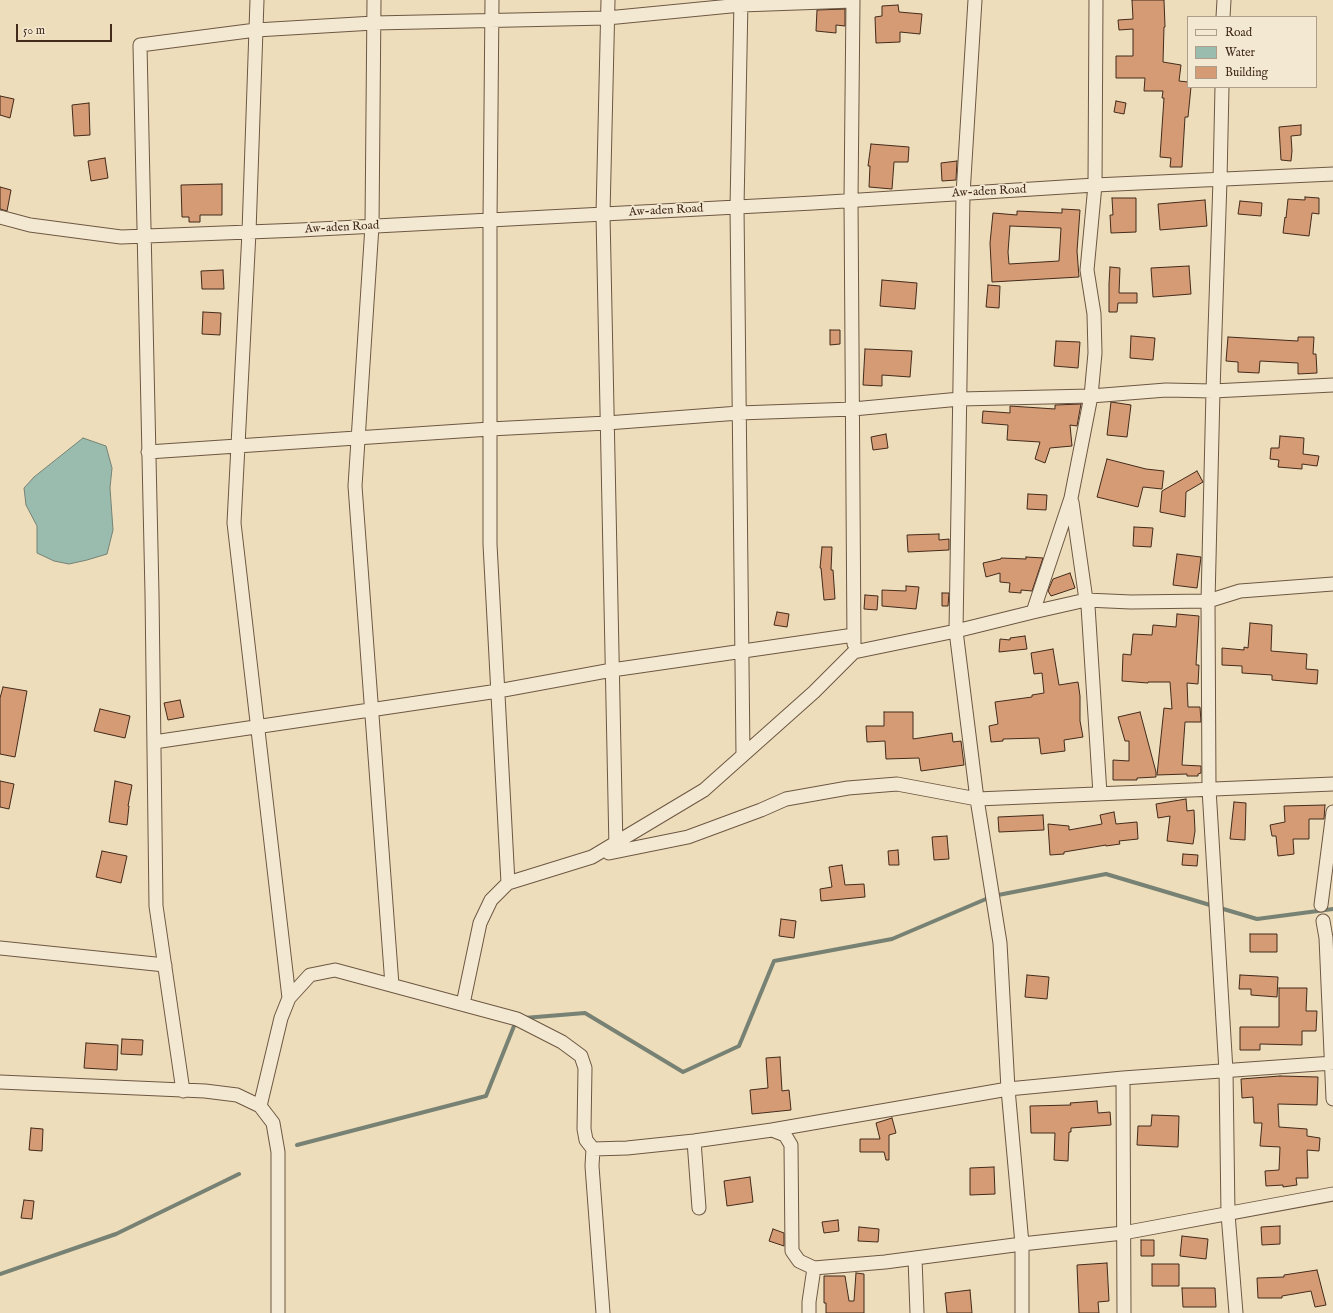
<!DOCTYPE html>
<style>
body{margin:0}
#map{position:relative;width:1333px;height:1313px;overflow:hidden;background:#edddba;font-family:"IM FELL English",serif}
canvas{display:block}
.legend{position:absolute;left:1187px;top:16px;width:130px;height:72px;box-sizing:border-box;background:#f3e9d2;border:1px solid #ad9d89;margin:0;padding:5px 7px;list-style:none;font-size:12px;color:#432a1b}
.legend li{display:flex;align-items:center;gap:8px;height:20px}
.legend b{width:20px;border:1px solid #ad9d89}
.scale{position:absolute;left:16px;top:24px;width:96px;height:18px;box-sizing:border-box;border:2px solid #432a1b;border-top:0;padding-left:5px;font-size:12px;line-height:14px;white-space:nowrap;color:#432a1b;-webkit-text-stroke:3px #f3e9d2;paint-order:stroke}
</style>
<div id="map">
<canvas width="1333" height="1313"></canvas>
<ul class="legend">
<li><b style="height:5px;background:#f3e9d2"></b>Road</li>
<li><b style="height:11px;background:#99bcaf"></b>Water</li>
<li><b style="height:11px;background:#d49b75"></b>Building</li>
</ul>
<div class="scale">50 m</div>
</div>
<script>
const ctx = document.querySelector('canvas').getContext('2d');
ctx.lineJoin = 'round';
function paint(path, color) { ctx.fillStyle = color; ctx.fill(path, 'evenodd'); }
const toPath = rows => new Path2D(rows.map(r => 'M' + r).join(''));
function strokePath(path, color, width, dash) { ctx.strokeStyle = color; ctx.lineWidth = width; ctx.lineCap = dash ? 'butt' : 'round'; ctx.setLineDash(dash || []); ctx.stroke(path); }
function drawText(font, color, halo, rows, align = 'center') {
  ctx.font = font + ' "IM FELL English",serif'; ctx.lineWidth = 3.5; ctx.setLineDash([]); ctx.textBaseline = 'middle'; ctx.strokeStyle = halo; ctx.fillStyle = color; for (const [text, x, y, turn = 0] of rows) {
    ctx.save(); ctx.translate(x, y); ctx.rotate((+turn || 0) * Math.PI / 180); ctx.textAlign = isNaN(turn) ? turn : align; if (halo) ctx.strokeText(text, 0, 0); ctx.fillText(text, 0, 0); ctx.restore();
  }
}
const water = toPath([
 [83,438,106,446,112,468,110,488,113,530,107,554,87,560,69,564,54,561,37,553,37,526,26,505,24,488,34,477,83,438]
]);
paint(water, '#99bcaf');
strokePath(water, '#778274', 1);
strokePath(toPath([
 [524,1018,585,1013,683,1072,739,1046,774,961,892,939,993,896,1106,874,1257,919,1333,909],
 [297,1145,486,1096,516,1021],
 [0,1274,116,1234,239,1174]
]), '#778274', 4);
const building = toPath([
 [1132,0,1164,0,1165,27,1164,27,1163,62,1181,65,1179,81,1188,82,1188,87,1191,87,1188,117,1185,117,1182,167,1170,167,1171,158,1160,157,1164,98,1162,98,1163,91,1144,91,1145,78,1116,78,1116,56,1133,56,1133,29,1119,30,1118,20,1133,19,1132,0],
 [898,5,899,12,922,14,920,34,900,32,900,42,876,43,875,17,882,16,882,6,898,5],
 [845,9,845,26,836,25,836,33,816,31,817,10,845,9],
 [0,96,14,99,10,118,0,115,0,96],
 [1116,101,1126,103,1124,114,1114,112,1116,101],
 [89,103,90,135,74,136,72,105,89,103],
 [1301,125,1301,135,1291,136,1292,151,1291,161,1281,160,1279,127,1301,125],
 [871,144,909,147,908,162,894,162,892,189,869,187,870,166,868,166,871,144],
 [105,158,108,178,91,181,88,161,105,158],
 [957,161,956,180,942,181,941,163,957,161],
 [222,184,222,215,200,215,200,222,189,222,189,217,182,217,181,185,222,184],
 [0,187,11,190,7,211,0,209,0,187],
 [1305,197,1319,198,1319,214,1312,213,1309,236,1283,233,1285,217,1286,218,1288,199,1305,200,1305,197],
 [1112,198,1136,198,1136,232,1111,233,1110,215,1113,215,1112,198],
 [1205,200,1207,226,1160,230,1158,204,1205,200],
 [1240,201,1262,203,1261,216,1238,214,1240,201],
 [1062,209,1080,210,1077,251,1079,277,992,282,990,243,993,213,1017,215,1017,211,1062,213,1062,209],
 [1010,226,1061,228,1059,261,1009,264,1008,252,1010,226],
 [1189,266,1191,294,1153,297,1151,268,1189,266],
 [1110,267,1120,268,1119,293,1137,293,1137,303,1118,303,1117,312,1109,312,1109,284,1110,267],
 [223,270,224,289,202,289,201,271,223,270],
 [882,280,917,283,915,309,880,306,882,280],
 [988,285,1000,286,999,308,986,307,988,285],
 [203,312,221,313,220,335,202,334,203,312],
 [830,330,840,330,840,344,830,345,830,330],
 [1131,336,1155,338,1153,360,1130,358,1131,336],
 [1228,337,1298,341,1298,337,1314,337,1313,354,1316,354,1317,373,1298,374,1298,363,1260,361,1259,373,1238,372,1238,362,1226,361,1228,337],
 [1056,341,1080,342,1078,368,1054,366,1056,341],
 [865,349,912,351,910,377,882,375,882,386,863,385,865,349],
 [1111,402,1131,405,1127,437,1107,435,1111,402],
 [1081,404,1077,426,1070,425,1072,446,1050,448,1045,463,1035,459,1040,442,1007,440,1008,425,982,423,983,411,1010,413,1010,406,1055,409,1055,405,1081,404],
 [886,434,888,448,873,450,871,437,886,434],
 [1280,436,1304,438,1303,454,1319,456,1317,466,1302,464,1302,469,1278,467,1279,460,1270,459,1271,448,1279,448,1280,436],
 [1107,459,1146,469,1164,471,1162,489,1143,487,1138,507,1097,497,1107,459],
 [1197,471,1203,482,1186,492,1185,517,1160,512,1162,491,1197,471],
 [1028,494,1047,495,1046,510,1027,509,1028,494],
 [1134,527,1153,528,1151,547,1133,546,1134,527],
 [939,534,939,540,949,539,949,550,908,552,907,535,939,534],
 [822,547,832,547,831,570,833,570,835,599,824,600,821,568,820,568,822,547],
 [1177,554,1201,557,1197,588,1173,585,1177,554],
 [1026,557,1043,558,1032,591,1021,590,1021,593,1009,592,1010,583,1000,582,1000,573,986,577,983,563,1001,559,1001,558,1026,559,1026,557],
 [1070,573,1075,588,1051,596,1048,591,1053,579,1070,573],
 [906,586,919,587,916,609,882,606,882,590,906,591,906,586],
 [942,593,949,593,948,606,942,606,942,593],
 [865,595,878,596,877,610,864,609,865,595],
 [777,612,789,614,787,627,774,625,777,612],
 [1177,614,1199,616,1196,665,1199,665,1198,684,1187,683,1188,707,1200,707,1201,722,1185,722,1182,765,1201,766,1201,773,1198,774,1198,776,1187,776,1187,774,1157,775,1164,708,1172,709,1170,682,1148,682,1148,683,1122,681,1123,654,1131,655,1133,634,1152,635,1153,625,1176,627,1177,614],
 [1250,623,1272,625,1271,651,1307,654,1306,669,1318,670,1317,684,1272,680,1272,675,1242,673,1242,666,1222,665,1222,648,1244,650,1244,647,1248,648,1250,623],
 [1025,636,1027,649,999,652,1000,639,1010,640,1010,638,1025,636],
 [1053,649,1059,685,1078,682,1080,696,1080,721,1083,737,1064,740,1065,751,1041,754,1039,738,1003,739,1003,741,991,742,989,726,998,724,995,702,1032,697,1032,695,1044,693,1042,673,1034,674,1031,653,1053,649],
 [3,687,27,691,15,757,0,754,0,698,3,687],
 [180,700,184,717,168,720,164,703,180,700],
 [100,709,130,716,125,738,94,731,100,709],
 [884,712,913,712,913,739,952,733,953,742,961,741,964,765,921,771,919,758,886,759,885,741,867,742,866,726,884,726,884,712],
 [1140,712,1156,772,1156,777,1137,778,1137,780,1113,780,1113,760,1129,761,1129,741,1125,741,1118,717,1140,712],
 [0,781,14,784,9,809,0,807,0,781],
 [115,781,132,785,128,806,129,806,127,825,109,822,115,781],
 [1186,799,1187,811,1194,810,1195,831,1193,844,1167,841,1170,816,1158,818,1156,804,1186,799],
 [1234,802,1246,803,1245,840,1230,839,1234,802],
 [1325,805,1324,819,1309,819,1309,839,1293,839,1294,854,1278,856,1276,836,1272,836,1270,825,1285,822,1284,806,1325,805],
 [1114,812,1116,824,1137,822,1138,839,1119,841,1120,844,1106,846,1106,845,1064,852,1064,854,1050,855,1048,824,1069,826,1069,830,1102,824,1100,815,1114,812],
 [1043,815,1044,830,999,832,998,817,1043,815],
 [947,836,949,859,934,860,932,837,947,836],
 [898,850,899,865,889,865,888,851,898,850],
 [102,851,127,856,121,883,96,877,102,851],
 [1183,854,1198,855,1197,866,1182,865,1183,854],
 [842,865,845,885,864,884,865,897,821,901,820,889,832,887,829,867,842,865],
 [781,919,796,921,794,938,779,936,781,919],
 [1250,934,1277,934,1277,952,1250,952,1250,934],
 [1027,975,1049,977,1047,999,1025,997,1027,975],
 [1240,975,1278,977,1277,997,1251,995,1251,989,1239,989,1240,975],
 [1279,988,1307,988,1306,1011,1317,1011,1316,1031,1302,1031,1302,1045,1260,1044,1260,1050,1240,1050,1240,1027,1279,1027,1279,988],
 [122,1039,143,1040,142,1055,121,1054,122,1039],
 [86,1043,118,1045,117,1070,84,1068,86,1043],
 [780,1057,782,1091,789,1090,791,1110,752,1114,750,1090,768,1088,766,1058,780,1057],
 [1280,1076,1318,1077,1317,1105,1278,1104,1279,1127,1307,1129,1307,1136,1320,1138,1319,1151,1307,1150,1308,1178,1296,1178,1297,1185,1283,1187,1283,1185,1266,1186,1265,1171,1279,1170,1280,1147,1260,1146,1262,1123,1254,1123,1253,1097,1242,1098,1241,1079,1280,1076],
 [1097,1101,1098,1113,1110,1112,1111,1125,1071,1128,1071,1132,1069,1132,1068,1161,1054,1160,1055,1133,1031,1133,1030,1106,1071,1105,1070,1103,1097,1101],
 [1152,1115,1179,1116,1178,1147,1137,1145,1138,1126,1151,1126,1152,1115],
 [892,1118,896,1133,889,1135,889,1160,886,1160,884,1152,860,1152,860,1139,880,1139,876,1123,892,1118],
 [31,1128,43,1129,42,1151,29,1150,31,1128],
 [994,1167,995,1194,970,1195,970,1168,994,1167],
 [750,1177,753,1202,727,1206,724,1181,750,1177],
 [24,1200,34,1201,32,1219,21,1218,24,1200],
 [838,1220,839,1231,824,1233,822,1222,838,1220],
 [1280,1226,1280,1244,1262,1245,1261,1227,1280,1226],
 [859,1227,879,1229,878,1242,858,1241,859,1227],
 [773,1229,784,1233,784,1246,769,1241,773,1229],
 [1182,1236,1208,1239,1206,1259,1180,1256,1182,1236],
 [1141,1240,1154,1240,1154,1256,1141,1256,1141,1240],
 [1107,1263,1109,1301,1098,1302,1099,1313,1079,1313,1077,1265,1107,1263],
 [1152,1264,1179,1264,1179,1286,1152,1286,1152,1264],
 [1317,1270,1326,1305,1315,1307,1311,1291,1282,1296,1282,1298,1258,1298,1257,1278,1284,1277,1284,1275,1317,1270],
 [856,1273,864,1274,864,1313,826,1313,826,1303,824,1303,824,1276,845,1276,849,1301,854,1301,856,1273],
 [1182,1288,1215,1288,1216,1307,1183,1307,1182,1288],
 [970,1290,972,1313,947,1313,945,1293,970,1290]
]);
paint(building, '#d49b75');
strokePath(building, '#432a1b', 1);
const minor = toPath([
 [257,0,249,232,234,523,289,998],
 [374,0,372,226,355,486,392,985],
 [492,0,490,220,490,544,508,883],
 [608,0,603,214,616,848],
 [741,0,737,207,743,755],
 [853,0,851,200,854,644],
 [975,0,963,194,956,631,977,799,1000,943,1008,1089,1022,1244,1022,1313],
 [1223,17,1224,0],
 [0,217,30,225,121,237,300,230,813,203,1095,185,1333,174],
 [148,452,490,429,607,423,739,413,853,409,960,399,1091,396,1095,353,1094,314,1087,270,1095,185,1096,0],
 [1072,502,1086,600,1088,606,1100,794],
 [1033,612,1086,600,1131,602,1208,601,1240,591,1333,584],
 [154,742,498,691,612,670,854,635],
 [609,853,688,837,761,810,786,799,848,788,897,784,977,799,1333,784],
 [1321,905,1333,812],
 [1323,921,1326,938,1333,1099],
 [0,948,165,965],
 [463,1004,480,923,491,900,508,883,592,857,704,790,814,692,854,652,956,631,1033,612,1071,498,1091,396,1166,390,1213,391,1220,180,1222,87],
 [1123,1078,1124,1313],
 [0,1082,205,1091,237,1095,260,1106,273,1123,278,1152,278,1313],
 [183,1091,156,906,152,594,140,45,256,30,374,23,607,18,741,5,853,1],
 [260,1106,281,1018,289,998,310,975,335,970,517,1019,562,1042,581,1056,585,1068,584,1129,586,1140,593,1149,627,1148,694,1141,772,1130,785,1135,791,1145,792,1251,799,1261,814,1268,885,1262,1022,1244,1123,1233,1333,1194],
 [772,1130,1008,1089,1123,1078,1333,1063],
 [694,1141,699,1208],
 [593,1149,592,1166,603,1313],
 [915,1258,917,1313],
 [809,1313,809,1302,814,1268],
 [1236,1313,1228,1214,1226,1071,1209,789,1208,601,1213,391,1333,385]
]);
strokePath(minor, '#6e5743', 15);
strokePath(minor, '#f3e9d2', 13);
drawText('12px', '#432a1b', '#f3e9d2', [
 ["Aw-aden Road",989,192,-3],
 ["Aw-aden Road",666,211,-3],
 ["Aw-aden Road",342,228,-3]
]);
</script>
